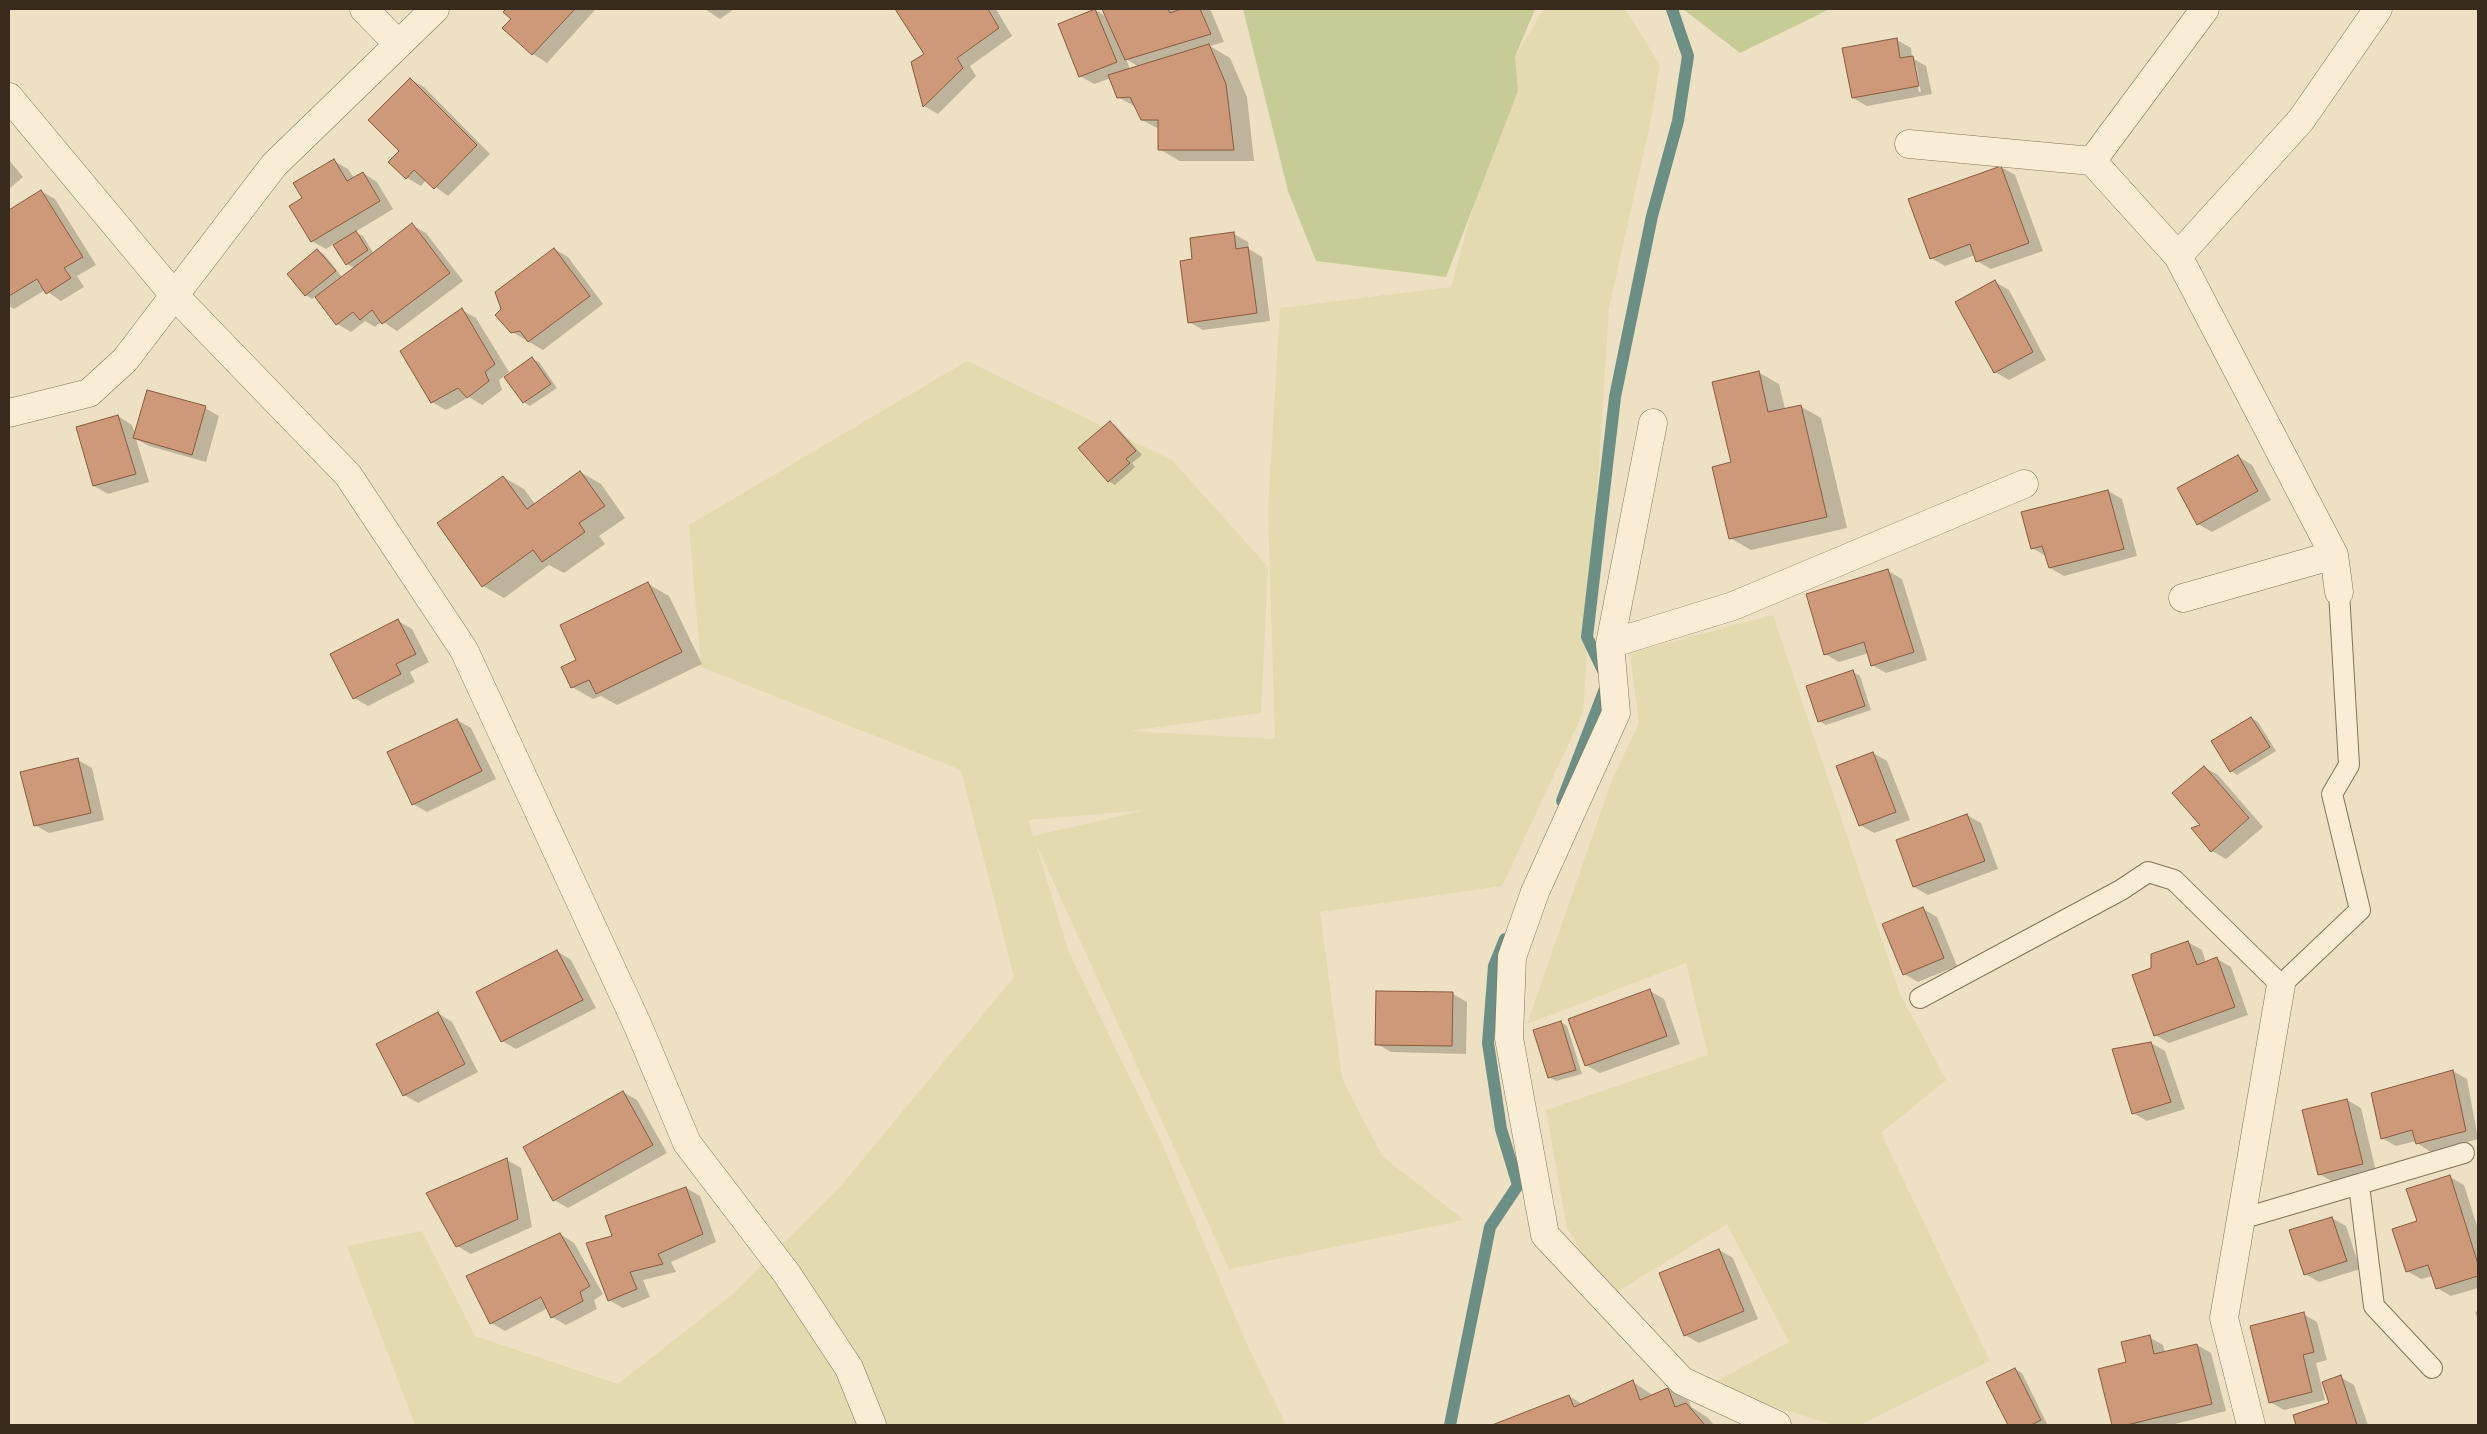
<!DOCTYPE html>
<style>
body{margin:0}
#map{position:relative;width:2487px;height:1434px;overflow:hidden;background:#eee0c2;font-family:"Times New Roman",serif}
canvas{display:block}
.frame{position:absolute;inset:0;border:10px solid #382a1d;pointer-events:none}
</style>
<div id="map">
<canvas width="2487" height="1434"></canvas>
<div class="frame"></div>
</div>
<script>
const ctx = document.querySelector('canvas').getContext('2d');
ctx.lineJoin = 'round';
function paint(path, color) { ctx.fillStyle = color; ctx.fill(path, 'evenodd'); }
const toPath = rows => new Path2D(rows.map(r => 'M' + r).join(''));
function strokePath(path, color, width, dash) { ctx.strokeStyle = color; ctx.lineWidth = width; ctx.lineCap = dash ? 'butt' : 'round'; ctx.setLineDash(dash || []); ctx.stroke(path); }
paint(toPath([
 [1544,9,1625,9,1660,65,1651,120,1609,308,1583,713,1502,886,1320,912,1342,1078,1382,1156,1464,1220,1229,1269,1035,841,1069,953,1160,1139,1246,1342,1286,1425,415,1425,347,1246,422,1231,475,1336,618,1384,734,1293,840,1187,1014,977,961,770,701,667,689,525,967,361,1172,460,1268,567,1261,713,1130,731,1275,739,1268,510,1280,308,1451,287,1515,57],
 [1146,810,1033,836,1028,820],
 [1773,615,1900,994,1946,1080,1881,1133,1990,1361,1860,1425,1834,1425,1707,1386,1789,1342,1727,1224,1609,1297,1567,1228,1546,1110,1708,1055,1686,963,1527,1024,1612,780,1639,723,1630,653]
]), '#e4daaf');
paint(toPath([
 [1243,9,1535,9,1515,57,1518,91,1446,277,1316,261,1288,191],
 [1683,9,1830,9,1740,53]
]), '#c7cc96');
paint(toPath([
 [508,9,596,9,547,63,533,54,504,28,513,19,505,12],
 [705,9,734,9,720,19],
 [897,9,996,9,1012,36,970,66,976,76,938,114,924,106,912,63,925,55],
 [1104,9,1177,9,1178,11,1184,9,1207,9,1211,11,1224,42,1210,46,1230,58,1247,97,1254,161,1180,161,1159,149,1159,129,1142,120,1136,107,1118,97,1111,78,1094,84,1080,76,1095,10,1107,17],
 [1126,59,1139,67,1130,69],
 [1897,40,1911,48,1912,58,1926,66,1932,94,1867,106,1853,98],
 [1913,65,1916,65,1921,92,1919,92],
 [410,79,424,87,490,154,448,196,426,180,421,186,407,178,400,151],
 [9,160,23,177,9,189],
 [334,161,348,169,354,178,363,173,377,182,393,209,355,232,363,236,374,254,412,225,426,233,463,281,397,331,382,321,375,327,365,321,351,332,337,324,316,296,312,299,306,295,317,250,324,254,342,277,354,268,347,264,334,244,326,249,312,241,303,198],
 [2001,167,2015,175,2043,251,1991,269,1977,261,1975,255,1945,266,1931,258],
 [41,191,55,199,96,265,77,276,84,287,61,301,45,290,14,309,9,306,9,212],
 [1234,234,1248,242,1249,249,1262,257,1270,321,1203,330,1189,322,1194,260],
 [554,249,568,257,603,304,543,350,512,332],
 [1995,282,2009,290,2046,360,2009,380,1995,372],
 [462,310,476,318,509,372,499,380,502,390,482,405,469,397,446,410,432,402],
 [532,359,539,362,557,388,530,406,524,402],
 [1758,372,1779,384,1785,409,1800,406,1821,418,1847,528,1751,550,1730,538,1732,463],
 [205,408,219,416,206,462,149,446,136,439,149,482,108,494,94,486,78,428,118,416,132,425,136,436],
 [1110,422,1116,426,1142,455,1132,463,1135,467,1115,485,1108,481],
 [2238,456,2252,465,2271,500,2212,532,2198,524],
 [580,472,601,484,625,518,599,536,605,544,564,573,549,565,504,598,483,586,503,477,524,489,535,504],
 [2108,491,2122,499,2137,556,2064,576,2050,568,2046,556,2032,548],
 [1888,571,1902,579,1927,660,1886,673,1872,665,1869,653,1839,662,1825,654],
 [648,584,669,596,702,664,617,705,601,696,593,699,572,687,578,661],
 [398,621,412,629,429,662,410,672,415,682,368,706,354,698],
 [1853,672,1860,676,1871,710,1826,725,1819,721],
 [2251,718,2258,722,2276,751,2237,775,2231,771],
 [457,720,471,728,496,779,427,812,413,804],
 [1873,753,1887,761,1910,820,1874,833,1860,825],
 [78,760,92,768,104,820,49,833,35,825],
 [2204,767,2218,775,2263,827,2226,859,2212,851,2193,829,2203,826],
 [1967,815,1981,823,1998,869,1928,895,1914,887,1897,841],
 [1923,909,1937,917,1957,966,1918,982,1904,974],
 [2188,942,2202,950,2206,963,2217,959,2231,967,2248,1015,2169,1043,2155,1035,2152,969],
 [557,951,571,960,596,1008,516,1049,502,1041],
 [1650,991,1664,999,1680,1044,1600,1073,1586,1065],
 [1453,994,1467,1002,1466,1054,1391,1052,1377,1044],
 [438,1013,452,1022,478,1072,418,1103,404,1095],
 [1561,1022,1567,1026,1582,1074,1556,1081,1549,1077],
 [2151,1043,2165,1051,2185,1109,2147,1121,2133,1113],
 [2453,1071,2467,1079,2478,1139,2431,1152,2417,1143,2416,1141,2396,1146,2382,1138],
 [623,1092,637,1100,667,1153,568,1208,554,1200],
 [2347,1100,2361,1108,2376,1172,2333,1182,2319,1174],
 [507,1160,521,1168,532,1227,471,1254,457,1246],
 [2450,1177,2464,1185,2478,1229,2478,1288,2451,1296,2437,1288,2433,1276,2421,1279,2407,1271,2418,1222],
 [686,1188,700,1196,716,1242,671,1262,676,1272,643,1280,650,1297,623,1308,609,1300,613,1237],
 [2332,1218,2346,1226,2360,1269,2319,1282,2305,1274],
 [560,1234,574,1243,603,1294,594,1300,597,1309,566,1325,552,1317,548,1308,505,1331,491,1323],
 [1719,1250,1733,1258,1758,1319,1699,1343,1685,1335],
 [2478,1311,2478,1320,2475,1312],
 [2303,1314,2317,1322,2327,1360,2316,1363,2325,1400,2284,1410,2270,1402],
 [2149,1337,2163,1345,2165,1353,2197,1345,2211,1353,2226,1411,2171,1425,2113,1425,2100,1370,2128,1363],
 [2015,1369,2022,1373,2047,1424,2009,1425,1988,1382],
 [2340,1377,2354,1385,2368,1425,2298,1425,2294,1416,2331,1404],
 [1633,1382,1654,1396,1668,1389,1689,1401,1691,1407,1707,1417,1714,1425,1495,1425,1569,1396,1582,1404]
]), '#0003');
strokePath(toPath([
 [1562,801,1608,681,1587,637,1615,397,1652,216,1678,121,1688,56,1672,9],
 [1450,1425,1490,1227,1518,1185,1501,1129,1488,1043,1494,966,1505,939]
]), '#6b8f85', 12);
const building = toPath([
 [506,9,575,9,532,55,502,28,511,19,503,12,506,9],
 [895,9,988,9,999,28,957,58,963,68,923,107,911,62,924,54,895,9],
 [1095,9,1117,62,1079,77,1058,24,1095,9],
 [1102,9,1168,9,1170,13,1181,9,1200,9,1211,34,1125,60,1102,9],
 [1897,38,1900,58,1913,56,1919,86,1852,98,1842,48,1897,38],
 [1209,44,1226,84,1234,150,1158,150,1158,120,1141,120,1130,97,1117,98,1108,75,1209,44],
 [410,78,477,145,434,189,414,170,406,179,388,162,399,151,368,120,410,78],
 [334,159,347,181,363,172,380,201,311,242,289,206,302,198,293,183,334,159],
 [2001,166,2029,243,1976,262,1970,244,1930,259,1908,199,2001,166],
 [41,190,83,257,64,268,71,278,46,294,37,279,9,296,9,210,41,190],
 [412,223,450,273,382,324,372,310,360,320,353,312,336,325,315,297,412,223],
 [356,231,368,250,346,265,333,245,356,231],
 [1234,232,1236,249,1248,247,1257,313,1188,323,1180,261,1192,259,1190,238,1234,232],
 [554,248,590,296,528,342,520,331,511,333,495,315,501,309,495,292,554,248],
 [317,249,336,271,305,296,287,274,317,249],
 [1995,280,2033,352,1994,373,1955,302,1995,280],
 [462,308,495,364,485,372,489,381,467,398,458,388,431,403,400,351,462,308],
 [532,357,551,384,523,403,504,377,532,357],
 [1759,371,1768,412,1801,405,1827,517,1729,539,1712,467,1731,462,1712,382,1759,371],
 [147,390,206,406,192,455,133,438,147,390],
 [118,415,136,474,93,486,76,427,118,415],
 [1110,421,1136,451,1126,459,1130,463,1108,482,1078,448,1110,421],
 [2238,455,2258,491,2197,525,2177,488,2238,455],
 [580,471,605,506,579,523,585,532,542,562,533,550,482,587,437,523,503,476,527,509,580,471],
 [2108,490,2124,549,2049,568,2042,546,2031,549,2021,512,2108,490],
 [1888,569,1914,652,1871,666,1864,642,1824,655,1806,594,1888,569],
 [648,582,682,652,596,694,589,680,571,688,561,667,576,660,560,625,648,582],
 [398,619,416,654,396,664,401,674,353,699,330,654,398,619],
 [1853,670,1865,706,1818,722,1806,686,1853,670],
 [2251,717,2270,747,2230,772,2211,741,2251,717],
 [457,719,482,771,412,805,387,752,457,719],
 [1873,752,1896,812,1859,826,1836,766,1873,752],
 [78,758,91,813,34,826,20,772,78,758],
 [2204,766,2249,818,2211,852,2191,828,2200,825,2172,793,2204,766],
 [1967,814,1985,861,1913,887,1896,840,1967,814],
 [1923,907,1944,958,1903,975,1882,924,1923,907],
 [2188,941,2197,965,2217,957,2235,1007,2154,1036,2132,975,2151,968,2151,954,2188,941],
 [557,950,583,1000,501,1042,476,992,557,950],
 [1650,989,1667,1036,1585,1066,1568,1019,1650,989],
 [1376,991,1453,992,1452,1046,1375,1045,1376,991],
 [438,1012,465,1064,403,1096,376,1044,438,1012],
 [1561,1021,1576,1070,1548,1078,1533,1030,1561,1021],
 [2151,1042,2171,1102,2132,1114,2112,1049,2151,1042],
 [2453,1070,2466,1131,2416,1144,2412,1130,2381,1139,2371,1093,2453,1070],
 [623,1091,653,1145,553,1201,523,1147,623,1091],
 [2347,1099,2363,1164,2318,1175,2302,1110,2347,1099],
 [507,1158,518,1219,456,1247,426,1193,507,1158],
 [2450,1175,2478,1264,2478,1276,2436,1289,2428,1265,2406,1272,2392,1229,2417,1221,2406,1189,2450,1175],
 [686,1187,703,1234,658,1254,663,1264,630,1272,637,1289,608,1301,586,1243,612,1236,605,1216,686,1187],
 [2332,1217,2347,1261,2304,1275,2289,1230,2332,1217],
 [560,1233,590,1286,580,1292,583,1301,551,1318,541,1297,490,1324,466,1276,560,1233],
 [1719,1249,1744,1311,1684,1336,1659,1273,1719,1249],
 [2304,1312,2314,1352,2303,1355,2312,1392,2269,1403,2250,1326,2304,1312],
 [2150,1335,2154,1354,2197,1344,2212,1404,2127,1425,2112,1425,2098,1369,2126,1362,2121,1342,2150,1335],
 [2015,1368,2041,1420,2031,1425,2008,1425,1986,1382,2015,1368],
 [2341,1375,2357,1425,2296,1425,2293,1415,2329,1403,2322,1382,2341,1375],
 [1633,1380,1640,1400,1668,1388,1675,1407,1686,1403,1705,1425,1492,1425,1569,1395,1574,1407,1633,1380]
]);
paint(building, '#cd9978');
strokePath(building, '#885a3f', 1);
const service = toPath([
 [1920,998,2121,890,2148,872,2174,880,2281,985,2360,910,2332,794,2349,765,2339,592],
 [2359,1185,2374,1306,2432,1368],
 [2241,1219,2464,1153]
]);
const minor = toPath([
 [364,9,398,44],
 [9,97,174,295,348,475,464,650,638,1026,687,1143,787,1274,849,1368,872,1425],
 [1909,144,2092,161,2205,9],
 [2092,161,2178,256,2334,555,2339,592],
 [2178,256,2301,120,2378,9],
 [9,413,89,393,125,360,274,165,435,9],
 [2183,598,2334,555],
 [1610,644,1653,423],
 [1777,1425,1682,1381,1545,1235,1509,1038,1512,957,1535,892,1616,713,1610,644,1733,606,2024,484],
 [2251,1425,2224,1318,2281,985]
]);
strokePath(service, '#887159', 22);
strokePath(minor, '#887159', 29);
strokePath(service, '#f9eed5', 20);
strokePath(minor, '#f9eed5', 28);
</script>
